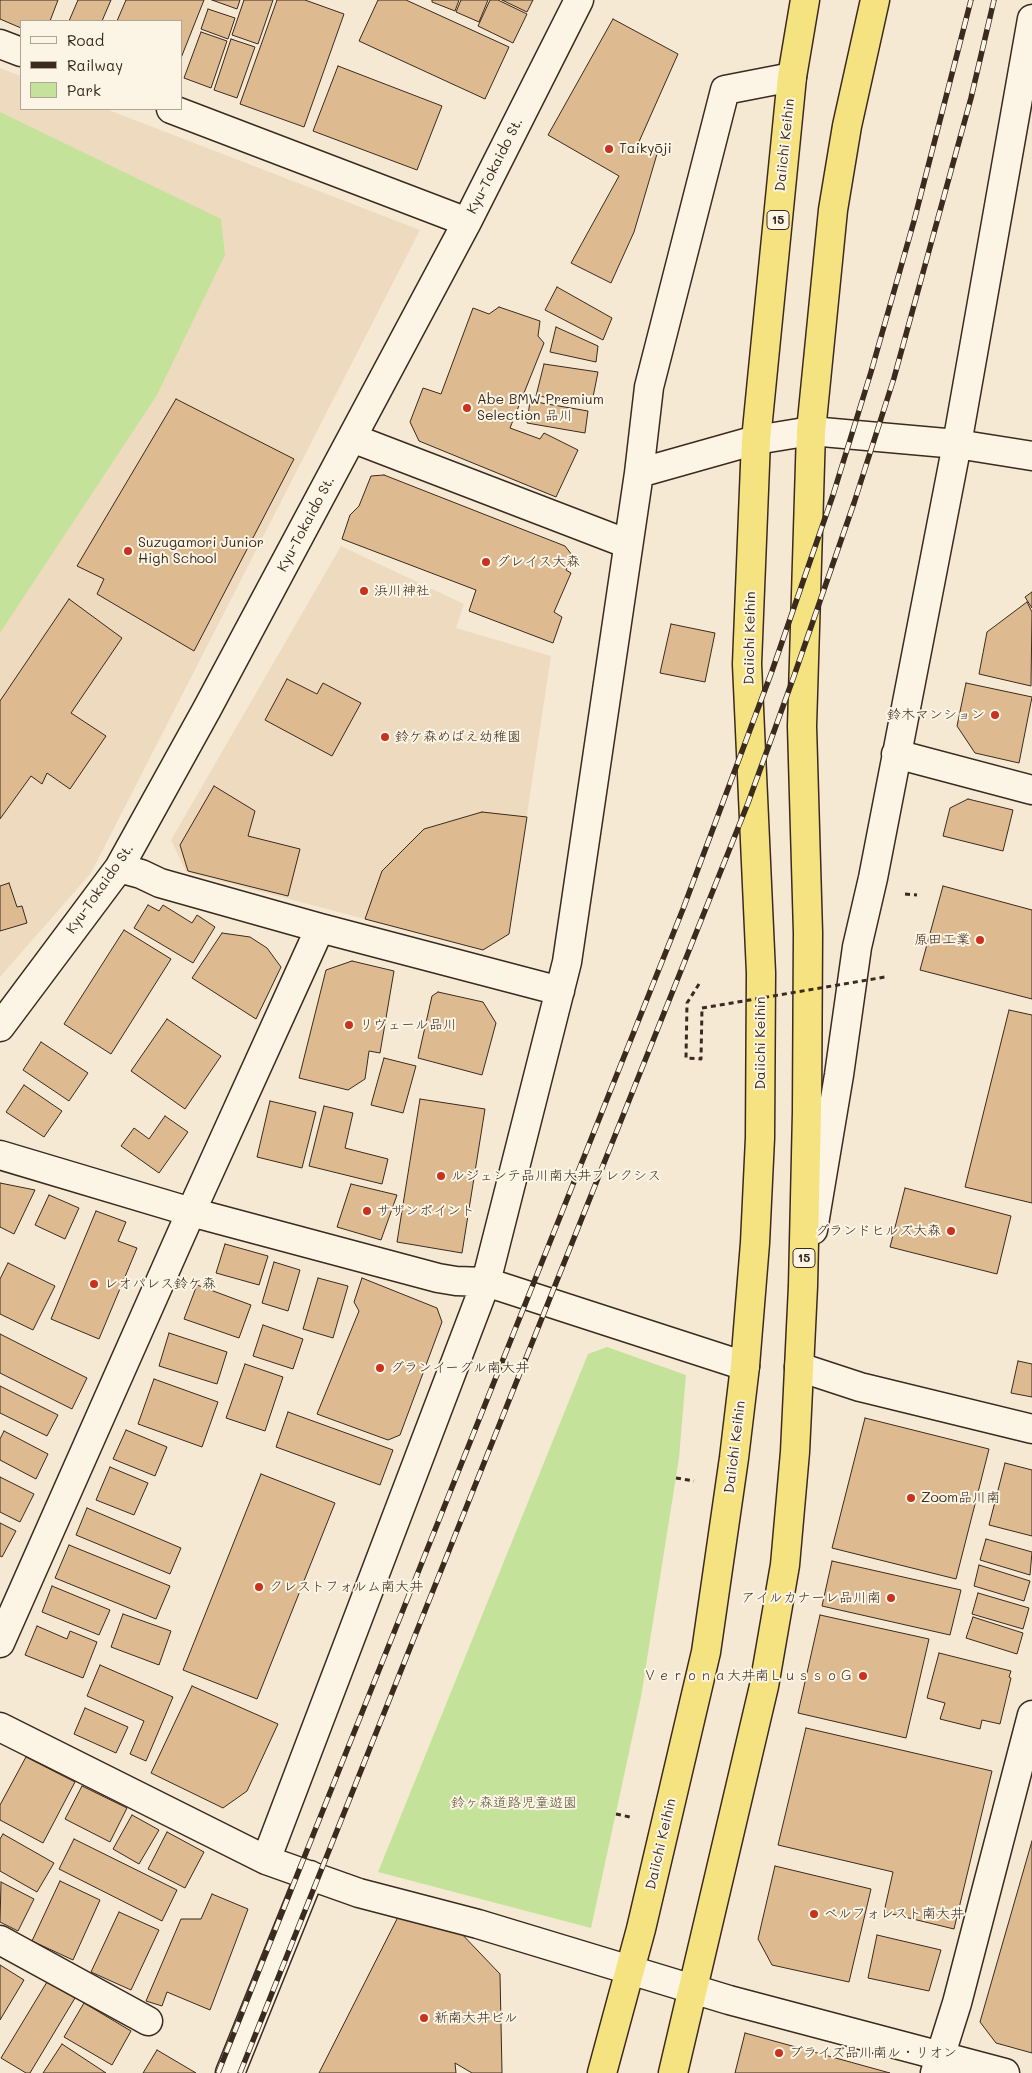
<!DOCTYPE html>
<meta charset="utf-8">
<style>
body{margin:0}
#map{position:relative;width:1032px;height:2073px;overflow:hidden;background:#f6e9d4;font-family:Mali,sans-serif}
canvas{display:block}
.legend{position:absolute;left:20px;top:20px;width:162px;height:90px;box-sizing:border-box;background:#fcf5e5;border:1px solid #afa495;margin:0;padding:6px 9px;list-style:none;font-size:15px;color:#3b2a1e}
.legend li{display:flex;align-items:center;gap:10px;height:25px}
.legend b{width:25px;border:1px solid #afa495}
</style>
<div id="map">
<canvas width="1032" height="2073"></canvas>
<ul class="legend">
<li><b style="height:6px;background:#fcf5e5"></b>Road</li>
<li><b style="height:6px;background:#3b2a1e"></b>Railway</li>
<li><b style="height:14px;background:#c5e29a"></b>Park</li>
</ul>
</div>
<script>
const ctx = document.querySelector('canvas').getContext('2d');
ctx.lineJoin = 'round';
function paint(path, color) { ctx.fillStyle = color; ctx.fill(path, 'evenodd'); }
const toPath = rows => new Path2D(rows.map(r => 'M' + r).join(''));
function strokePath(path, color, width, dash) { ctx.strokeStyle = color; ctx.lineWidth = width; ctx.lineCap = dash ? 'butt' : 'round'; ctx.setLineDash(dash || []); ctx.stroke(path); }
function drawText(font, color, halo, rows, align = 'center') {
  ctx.font = font + ' Mali,"Klee One",sans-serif'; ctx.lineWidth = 4; ctx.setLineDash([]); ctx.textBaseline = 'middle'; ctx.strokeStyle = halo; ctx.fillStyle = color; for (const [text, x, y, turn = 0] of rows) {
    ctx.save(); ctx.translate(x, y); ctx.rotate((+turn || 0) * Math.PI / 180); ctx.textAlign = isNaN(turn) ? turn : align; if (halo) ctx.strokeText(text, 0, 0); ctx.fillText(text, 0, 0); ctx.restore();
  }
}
paint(toPath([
 [0,68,21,76,21,109,106,109,420,230,91,873,0,977],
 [341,546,464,604,456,628,551,656,509,934,483,950,186,872,171,840]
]), '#eedbbf');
paint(toPath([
 [0,112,221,219,225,255,157,395,0,633],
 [607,1347,686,1375,679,1458,641,1697,591,1928,378,1872,588,1354]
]), '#c5e29a');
const building = toPath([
 [0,0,58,0,50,21,21,21,21,28,0,19,0,0],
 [78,0,111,0,102,21,69,21,78,0],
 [126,0,204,0,181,58,181,21,117,21,126,0],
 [212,0,240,0,237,9,212,0],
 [244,0,273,0,258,44,232,35,244,0],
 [277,0,305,0,344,14,304,127,240,104,277,0],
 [378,0,406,0,509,47,485,99,359,41,378,0],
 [432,0,459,0,455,11,432,2,432,0],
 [461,0,488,0,479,22,456,12,461,0],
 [490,0,498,0,527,14,513,43,478,26,490,0],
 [502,0,533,0,527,12,502,0],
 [208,9,235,18,228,39,201,29,208,9],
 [613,19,678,54,638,144,657,154,634,232,611,283,571,263,619,176,548,135,613,19],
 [201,32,227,41,211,88,184,78,201,32],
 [231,39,255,47,237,98,214,90,231,39],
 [338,66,442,106,417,170,313,131,338,66],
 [557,287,612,318,603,340,545,310,557,287],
 [499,307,540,321,538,336,544,343,510,428,540,439,544,433,578,450,556,497,419,441,410,422,423,388,441,394,473,308,489,314,499,307],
 [556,327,598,346,596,362,550,352,556,327],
 [544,364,598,372,592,402,536,396,544,364],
 [176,399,294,459,194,651,97,594,104,579,77,566,176,399],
 [530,401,588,411,585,433,527,423,530,401],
 [384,475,565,546,572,555,566,570,571,573,554,612,562,617,553,643,469,611,476,590,342,539,350,515,359,506,371,476,384,475],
 [1032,592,1032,608,1025,597,1032,592],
 [69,599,122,638,71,713,106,736,70,789,47,773,42,784,31,776,0,819,0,701,69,599],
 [1027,602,1032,612,1031,686,979,674,987,632,1027,602],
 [671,624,715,633,705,682,660,673,671,624],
 [287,679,317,694,323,683,361,703,332,756,265,720,287,679],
 [966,683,1032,697,1019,763,975,753,957,726,966,683],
 [214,786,255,811,248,836,300,849,288,896,188,871,180,845,214,786],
 [968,799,1013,810,1003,851,943,836,950,808,968,799],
 [482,812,527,817,509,934,483,950,365,919,382,871,424,829,482,812],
 [9,883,17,907,22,906,27,923,0,931,0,886,9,883],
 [943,886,1032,910,1032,999,920,970,943,886],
 [148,905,159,911,163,905,192,923,197,915,215,927,193,963,134,928,148,905],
 [124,930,171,959,111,1054,64,1024,124,930],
 [222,933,250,937,267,948,281,967,256,1019,192,978,222,933],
 [352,961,394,971,380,1053,369,1051,365,1079,348,1090,299,1078,326,970,352,961],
 [438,992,483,1002,496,1023,482,1075,418,1058,432,996,438,992],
 [1009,1010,1032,1015,1032,1203,965,1187,1009,1010],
 [167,1019,221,1056,185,1109,131,1071,167,1019],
 [41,1042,88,1073,69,1101,23,1070,41,1042],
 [384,1058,416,1066,403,1113,371,1105,384,1058],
 [24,1085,62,1111,44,1137,6,1112,24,1085],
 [420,1099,485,1109,462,1253,397,1242,420,1099],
 [270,1101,316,1112,302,1168,257,1157,270,1101],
 [324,1106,353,1113,345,1148,388,1159,382,1184,309,1166,324,1106],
 [165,1116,188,1132,159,1173,121,1146,134,1128,149,1139,165,1116],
 [0,1183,35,1190,14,1234,0,1227,0,1183],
 [351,1184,397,1195,381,1240,337,1227,351,1184],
 [905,1188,1011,1216,997,1274,890,1247,905,1188],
 [49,1195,79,1208,65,1239,35,1225,49,1195],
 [96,1211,126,1222,118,1241,137,1248,99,1339,51,1319,96,1211],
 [225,1244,268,1256,259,1285,216,1273,225,1244],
 [274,1262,300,1270,288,1311,262,1303,274,1262],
 [8,1263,55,1286,33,1330,0,1314,0,1279,8,1263],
 [318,1278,348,1286,333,1338,303,1329,318,1278],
 [362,1278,437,1308,442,1322,400,1435,388,1440,317,1414,359,1311,354,1302,362,1278],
 [197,1285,251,1305,239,1338,184,1319,197,1285],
 [263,1325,303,1339,293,1369,253,1356,263,1325],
 [169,1333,227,1352,217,1384,159,1366,169,1333],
 [0,1334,87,1378,72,1409,0,1373,0,1334],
 [1018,1361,1032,1364,1032,1397,1011,1393,1018,1361],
 [245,1364,283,1377,265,1431,226,1418,245,1364],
 [154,1379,218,1402,202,1447,138,1424,154,1379],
 [0,1386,58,1415,47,1436,0,1413,0,1386],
 [288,1412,393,1450,380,1485,276,1447,288,1412],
 [865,1418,989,1449,956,1579,832,1548,865,1418],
 [126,1430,167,1447,155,1476,113,1459,126,1430],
 [4,1431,48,1454,36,1479,0,1460,0,1439,4,1431],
 [1005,1463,1032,1470,1032,1536,989,1525,1005,1463],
 [110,1467,148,1483,134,1515,96,1500,110,1467],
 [261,1474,335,1503,257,1699,183,1670,261,1474],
 [0,1477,34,1494,20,1522,0,1512,0,1477],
 [87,1508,181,1548,170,1574,76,1535,87,1508],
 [0,1523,16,1531,2,1557,0,1556,0,1523],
 [986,1539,1032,1552,1030,1575,980,1560,986,1539],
 [69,1545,170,1586,156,1619,55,1578,69,1545],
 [832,1561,961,1590,950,1635,822,1606,832,1561],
 [979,1565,1030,1581,1024,1601,974,1586,979,1565],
 [52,1586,110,1610,99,1635,42,1612,52,1586],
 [978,1593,1029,1608,1023,1629,972,1614,978,1593],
 [123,1614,171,1631,159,1665,111,1647,123,1614],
 [820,1615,929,1639,906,1738,798,1713,820,1615],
 [973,1617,1023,1633,1017,1654,966,1638,973,1617],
 [37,1626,67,1639,70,1631,97,1642,83,1678,25,1655,37,1626],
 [939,1653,1011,1671,1009,1677,1011,1678,1000,1724,982,1720,980,1729,940,1719,945,1703,927,1698,939,1653],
 [100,1665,173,1697,146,1761,130,1754,144,1721,87,1696,100,1665],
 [192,1686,278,1724,247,1791,223,1808,151,1773,192,1686],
 [85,1708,128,1727,116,1753,74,1734,85,1708],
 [806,1728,992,1771,954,1929,884,1912,893,1872,778,1845,806,1728],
 [26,1757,75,1782,43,1843,0,1820,0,1805,26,1757],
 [82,1786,127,1808,110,1842,65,1819,82,1786],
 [132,1815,159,1830,139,1864,113,1849,132,1815],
 [167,1832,204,1852,185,1888,148,1869,167,1832],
 [3,1834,54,1863,37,1892,0,1871,0,1839,3,1834],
 [74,1839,177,1890,162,1921,59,1869,74,1839],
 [1032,1841,1032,2053,996,2043,980,2022,1032,1841],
 [775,1866,871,1889,849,1982,772,1965,758,1939,775,1866],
 [60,1881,100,1900,73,1960,32,1941,60,1881],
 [1,1882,34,1899,18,1931,0,1922,1,1882],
 [212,1894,248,1909,210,2010,167,1992,162,2006,146,2001,181,1919,201,1919,212,1894],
 [119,1912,159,1930,131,1990,91,1972,119,1912],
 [399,1915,457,1929,500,1974,502,2073,472,2073,455,2063,456,2073,319,2073,399,1915],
 [877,1935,941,1950,929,1991,868,1978,877,1935],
 [0,1965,24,1980,0,2020,0,1965],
 [47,1982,75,1998,30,2073,26,2073,1,2058,47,1982],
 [84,2003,131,2031,112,2065,64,2037,84,2003],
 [745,2033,890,2073,735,2073,745,2033],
 [62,2044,106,2073,43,2073,62,2044],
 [157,2050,196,2073,143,2073,157,2050]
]);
paint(building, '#ddba8f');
strokePath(building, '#3b2a1e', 1);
const minor = toPath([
 [0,44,21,52],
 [171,109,467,222],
 [352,438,628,544],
 [639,473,756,440,811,431,957,444,1032,456],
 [896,754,1032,790],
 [119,868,141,874,160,883,320,928,560,991],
 [0,1027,119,868,207,709,467,222,579,0],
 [0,1155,191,1212,438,1278,456,1281,486,1282,745,1366],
 [813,1230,839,1075,857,947,873,878,957,444,1032,19],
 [799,1367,860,1387,1032,1429],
 [0,1643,191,1212,320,928],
 [0,1727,266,1860,359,1893,478,1924,729,2000,1005,2073],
 [266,1860,486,1282,567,962,639,473,649,387,725,90,792,77],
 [0,1940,148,2021],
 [230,2073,310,1875],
 [935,2073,957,2003,1032,1715]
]);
const highway = toPath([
 [602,2073,641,1929,706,1652,734,1458,745,1366,755,1243,760,1138,761,973,747,664,756,440,792,77,805,0],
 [673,2073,764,1686,785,1565,795,1452,803,1286,807,1112,808,933,802,726,811,431,833,210,847,126,875,0]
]);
strokePath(minor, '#3b2a1e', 31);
strokePath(highway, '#3b2a1e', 31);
strokePath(toPath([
 [905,894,917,895],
 [699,984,687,1003,686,1058,701,1059,702,1008],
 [676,1478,694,1481],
 [616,1814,630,1817]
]), '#3b2a1e', 3, [5, 4]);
strokePath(minor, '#fcf5e5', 28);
strokePath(highway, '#f5e382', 28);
const rail = toPath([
 [218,2073,683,909,772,671,833,495,871,372,914,221,971,0],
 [240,2073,748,803,794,676,854,503,894,378,971,98,994,0]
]);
strokePath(rail, '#3b2a1e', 5.5);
strokePath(rail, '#fcf5e5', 4, [11]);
strokePath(toPath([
 [702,1008,885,977]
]), '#3b2a1e', 3, [5, 4]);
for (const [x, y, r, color] of [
 [609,149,5,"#c8321e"],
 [467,408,5,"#c8321e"],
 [128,551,5,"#c8321e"],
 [486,562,5,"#c8321e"],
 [364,591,5,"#c8321e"],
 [995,715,5,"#c8321e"],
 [385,737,5,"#c8321e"],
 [980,940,5,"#c8321e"],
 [349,1025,5,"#c8321e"],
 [441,1176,5,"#c8321e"],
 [367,1211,5,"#c8321e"],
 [951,1231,5,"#c8321e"],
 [94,1284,5,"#c8321e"],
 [380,1368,5,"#c8321e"],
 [911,1498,5,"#c8321e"],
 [259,1587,5,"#c8321e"],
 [891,1598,5,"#c8321e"],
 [863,1676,5,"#c8321e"],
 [814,1914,5,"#c8321e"],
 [424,2018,5,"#c8321e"],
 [779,2053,5,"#c8321e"]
]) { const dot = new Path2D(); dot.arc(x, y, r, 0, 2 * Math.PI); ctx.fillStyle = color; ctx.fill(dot); strokePath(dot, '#fcf5e5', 2); }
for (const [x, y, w] of [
 [778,220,22],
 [804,1258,22]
]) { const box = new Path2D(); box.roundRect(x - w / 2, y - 9.5, w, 19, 4); ctx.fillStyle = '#fcf5e5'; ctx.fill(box); strokePath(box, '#3b2a1e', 1); }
drawText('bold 12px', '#3b2a1e', null, [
 ["15",778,220],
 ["15",804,1258]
]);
drawText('14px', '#3b2a1e', '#fcf5e5', [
 ["Daiichi Keihin",785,145,-84],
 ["Kyu-Tokaido St.",495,166,-63],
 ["Kyu-Tokaido St.",306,524,-62],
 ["Daiichi Keihin",750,638,-89],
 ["Kyu-Tokaido St.",100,889,-55],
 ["Daiichi Keihin",761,1043,-90],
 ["Daiichi Keihin",735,1447,-83],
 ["Daiichi Keihin",661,1844,-77]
]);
drawText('14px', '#3b2a1e', '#fcf5e5', [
 ["Taikyōji",619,149],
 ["Abe BMW Premium",477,400],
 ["Selection 品川",477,416],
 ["Suzugamori Junior",138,543],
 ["High School",138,559],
 ["グレイス大森",496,562],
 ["浜川神社",374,591],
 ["鈴木マンション",985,715,"right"],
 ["鈴ケ森めばえ幼稚園",395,737],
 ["原田工業",970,940,"right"],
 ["リヴェール品川",359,1025],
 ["ルジェンテ品川南大井フレクシス",451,1176],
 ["サザンポイント",377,1211],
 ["グランドヒルズ大森",941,1231,"right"],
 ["レオパレス鈴ケ森",104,1284],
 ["グランイーグル南大井",390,1368],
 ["Zoom品川南",921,1498],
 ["クレストフォルム南大井",269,1587],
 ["アイルカナーレ品川南",881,1598,"right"],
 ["Ｖｅｒｏｎａ大井南ＬｕｓｓｏＧ",853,1676,"right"],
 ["ベルフォレスト南大井",824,1914],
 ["新南大井ビル",434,2018],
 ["ブライズ品川南ル・リオン",789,2053]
], 'left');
drawText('14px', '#5e583d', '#fcf5e5', [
 ["鈴ヶ森道路児童遊園",514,1803]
]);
</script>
